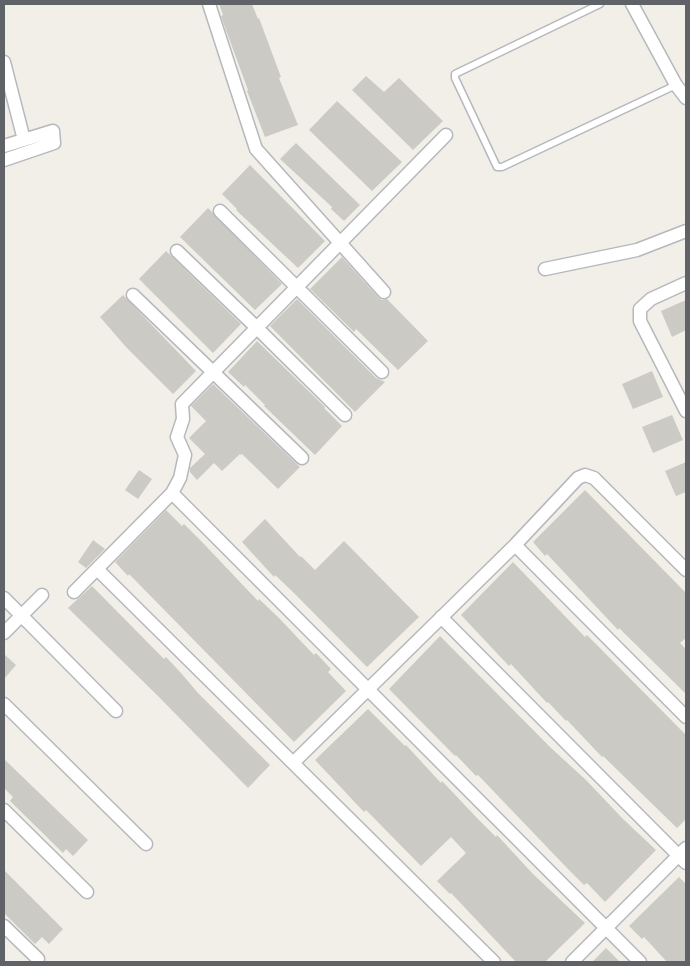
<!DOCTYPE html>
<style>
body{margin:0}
#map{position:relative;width:690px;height:966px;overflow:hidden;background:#f1efe8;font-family:Roboto,sans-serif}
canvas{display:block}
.frame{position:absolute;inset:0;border:5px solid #5f6368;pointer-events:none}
</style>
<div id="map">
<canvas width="690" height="966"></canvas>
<div class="frame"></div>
</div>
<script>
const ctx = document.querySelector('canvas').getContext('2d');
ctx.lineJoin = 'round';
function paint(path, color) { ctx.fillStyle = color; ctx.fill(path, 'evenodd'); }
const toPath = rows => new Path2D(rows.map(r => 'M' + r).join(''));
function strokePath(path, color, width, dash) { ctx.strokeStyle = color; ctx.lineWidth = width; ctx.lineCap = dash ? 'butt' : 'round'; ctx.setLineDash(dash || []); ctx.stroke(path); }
paint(toPath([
 [219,4,252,4,258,19,259,18,275,61,281,77,279,78,298,125,265,137,247,91,248,90,226,30,221,16,223,15],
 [366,76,384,92,399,78,443,121,413,150,352,90],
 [337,101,402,162,372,191,309,130],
 [296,143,360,205,344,221,331,209,332,207,280,159],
 [250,165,325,241,298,268,236,210,237,209,222,194],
 [208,208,282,284,255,310,180,237],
 [166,251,241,324,213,353,139,279],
 [342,257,378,297,382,300,387,299,428,341,398,370,356,329,354,332,310,289],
 [123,295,196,371,173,394,126,347,100,317],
 [297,299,376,378,385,382,355,412,270,326],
 [686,300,686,330,672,337,661,311],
 [257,341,325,407,324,408,342,426,315,455,264,406,265,405,245,385,244,387,228,372],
 [652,371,663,397,633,409,622,384],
 [213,384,300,467,278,489,242,454,241,455,240,454,222,471,214,463,197,480,190,472,190,468,205,454,189,438,206,421,191,406],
 [672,415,683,440,653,453,642,427],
 [686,462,686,492,676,496,665,471],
 [139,470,152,479,138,499,125,490],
 [585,490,686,593,686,638,680,643,686,649,686,694,619,628,618,630,547,554,545,556,533,542],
 [166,510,182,526,184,524,203,543,258,601,259,599,279,618,314,655,316,653,331,669,328,672,346,691,294,742,129,574,128,576,115,562],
 [265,519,300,557,301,556,315,570,344,541,419,617,367,667,294,593,275,575,274,577,242,542],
 [93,540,105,549,86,568,78,562],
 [513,562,585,637,587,635,686,735,686,819,677,828,603,756,602,757,567,720,566,721,548,702,547,703,511,664,509,666,461,615],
 [92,586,164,659,166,657,181,673,198,693,270,765,248,788,158,696,68,608],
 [440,636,550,747,587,781,623,819,656,850,605,902,587,883,584,885,566,867,478,775,476,776,456,755,455,756,389,689],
 [4,654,16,665,4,679],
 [368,709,405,746,406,745,441,783,442,781,477,818,496,837,497,835,533,874,585,923,545,962,516,962,451,893,450,894,437,881,466,853,451,837,421,866,366,810,364,812,315,760],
 [4,759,88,840,73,856,66,849,63,853,10,801,13,797,4,788],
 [4,870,63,929,49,944,42,937,35,944,4,913],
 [679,877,686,884,686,962,667,962,644,937,642,939,629,926],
 [606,948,620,962,592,962]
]), '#cccac5');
const lane = toPath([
 [600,4,455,74,455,78,497,167,502,167,676,85]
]);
const street = toPath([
 [209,4,256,149,384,292],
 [632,4,676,85,686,98],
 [4,62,24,140],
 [4,146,53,131,54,143,4,160],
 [220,211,382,372],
 [177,251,257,328,345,415],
 [545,269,637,250,686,231],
 [686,283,651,299,640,309,640,321,686,411],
 [133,295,302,458],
 [172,493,640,962],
 [515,545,686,717],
 [97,569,494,962],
 [74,592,172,493,180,478,185,455,177,437,183,419,182,404,446,135],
 [4,598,116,711],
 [441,617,686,863],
 [4,633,42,595],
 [4,704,146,844],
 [293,763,515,545,578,478,585,475,594,478,686,570],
 [4,810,87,892],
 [4,926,38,959],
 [572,962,686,848]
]);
strokePath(lane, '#b5b8bc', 9);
strokePath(street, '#b5b8bc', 15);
strokePath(lane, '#fff', 6);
strokePath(street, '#fff', 12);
</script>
